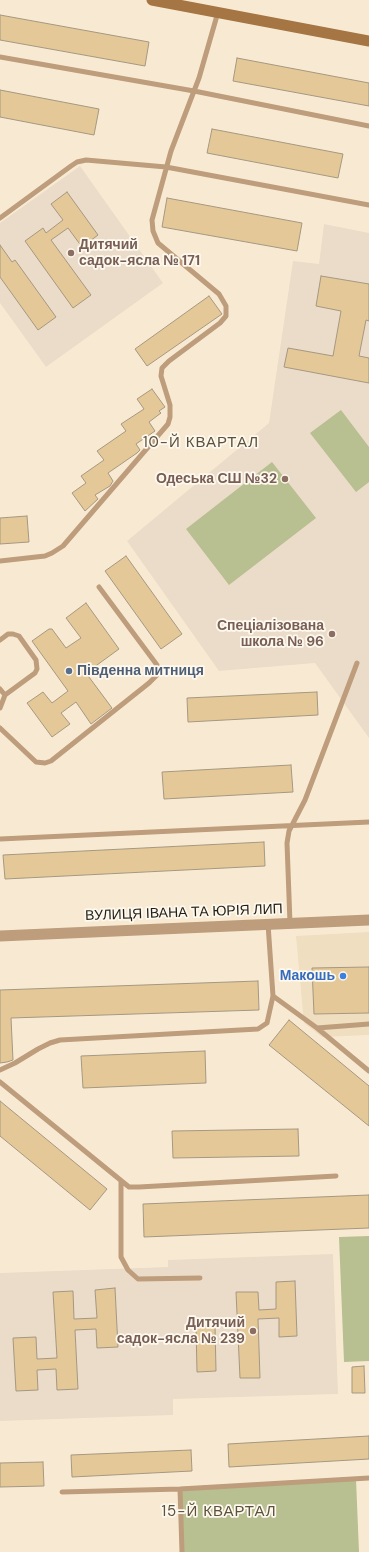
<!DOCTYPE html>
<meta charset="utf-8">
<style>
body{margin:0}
canvas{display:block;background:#f8ead2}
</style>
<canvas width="369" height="1552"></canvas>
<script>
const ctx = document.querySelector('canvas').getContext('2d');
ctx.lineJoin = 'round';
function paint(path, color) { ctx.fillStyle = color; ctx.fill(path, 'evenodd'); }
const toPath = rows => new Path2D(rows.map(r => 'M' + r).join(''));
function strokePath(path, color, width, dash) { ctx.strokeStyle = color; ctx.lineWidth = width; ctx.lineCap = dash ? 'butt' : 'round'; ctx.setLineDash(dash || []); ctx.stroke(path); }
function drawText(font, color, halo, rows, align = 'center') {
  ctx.font = font + ' "DM Sans",sans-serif'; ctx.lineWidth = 3.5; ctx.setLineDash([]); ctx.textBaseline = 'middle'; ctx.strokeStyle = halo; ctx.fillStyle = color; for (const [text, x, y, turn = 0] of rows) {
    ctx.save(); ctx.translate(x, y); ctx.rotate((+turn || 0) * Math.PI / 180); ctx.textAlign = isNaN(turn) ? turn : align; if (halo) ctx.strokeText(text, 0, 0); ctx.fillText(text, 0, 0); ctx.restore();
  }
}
paint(toPath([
 [369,932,369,1035,322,1037,304,1023,296,936]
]), '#f0dec0');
paint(toPath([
 [80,166,163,283,46,367,0,303,0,223],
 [324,224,369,233,369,738,315,663,219,671,127,541,269,423,293,261,319,264],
 [333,1254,338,1394,173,1399,173,1415,0,1421,0,1273,168,1267,168,1260]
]), '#ebdcc9');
paint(toPath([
 [341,410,369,447,369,482,356,492,310,433],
 [272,462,316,518,229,585,186,529],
 [369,1236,369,1361,344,1362,339,1237],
 [356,1479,359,1552,182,1552,180,1487]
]), '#b8bf90');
const building = toPath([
 [0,15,149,42,145,66,0,40,0,15],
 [237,58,369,83,369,106,233,81,237,58],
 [0,90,99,109,94,135,0,117,0,90],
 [212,129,343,154,338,178,207,153,212,129],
 [67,192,98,235,82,247,68,228,51,240,91,295,73,308,25,241,43,228,46,233,63,220,51,204,67,192],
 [167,198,302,223,297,251,162,227,167,198],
 [0,245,12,262,15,260,56,317,38,330,0,277,0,245],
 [321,276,369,284,369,321,366,320,359,356,369,358,369,383,284,367,288,348,333,356,341,311,316,306,321,276],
 [209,296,222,314,147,366,135,349,209,296],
 [152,389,165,407,159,411,161,413,149,422,155,431,136,444,140,450,137,453,108,473,113,481,110,486,95,495,98,499,85,511,72,493,86,483,81,476,104,460,97,451,126,431,121,424,144,409,137,399,152,389],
 [27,516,29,542,0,544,0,518,27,516],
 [126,556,182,634,161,649,105,571,126,556],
 [86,603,119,649,86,673,112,708,91,724,76,702,61,713,70,724,52,737,27,703,43,692,52,703,68,691,32,641,49,629,52,629,66,648,81,638,66,618,86,603],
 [317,692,318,715,188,722,187,698,317,692],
 [291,765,293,792,164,799,162,772,291,765],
 [264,842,265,866,5,879,3,855,264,842],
 [369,967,369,1013,314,1014,312,968,369,967],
 [258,981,259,1010,11,1018,13,1060,7,1062,0,1063,0,990,258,981],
 [289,1020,369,1086,369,1126,269,1045,289,1020],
 [205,1051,206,1083,83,1088,81,1056,205,1051],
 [0,1101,107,1189,90,1210,0,1136,0,1101],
 [298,1129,299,1156,173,1158,172,1131,298,1129],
 [369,1195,369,1228,144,1237,143,1204,369,1195],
 [295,1281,297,1336,279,1337,279,1318,258,1319,260,1378,240,1378,236,1292,258,1292,259,1310,276,1309,276,1282,295,1281],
 [115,1288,118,1347,97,1348,96,1329,75,1330,78,1389,57,1390,56,1369,37,1370,38,1390,16,1391,13,1338,36,1337,37,1359,57,1358,53,1292,73,1291,74,1319,97,1318,95,1290,115,1288],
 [215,1326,216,1371,197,1372,196,1327,215,1326],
 [364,1366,365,1393,352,1393,352,1367,364,1366],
 [369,1436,369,1459,229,1467,228,1444,369,1436],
 [191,1450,192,1471,72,1477,71,1455,191,1450],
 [43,1462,44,1486,0,1487,0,1463,43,1462]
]);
paint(building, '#e4c897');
strokePath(building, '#a59882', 1);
strokePath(toPath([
 [0,57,194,91,369,126],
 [0,218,71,166,77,162,86,160,166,167,369,205],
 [0,561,45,556,52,553,63,546,168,424,170,417,170,405,161,376,162,368,169,361,220,323,226,316,226,306,219,294,158,243,153,231,152,220,171,151,199,78,218,12],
 [0,640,8,634,13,634,19,636,36,660,37,669,35,673,5,695,0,708],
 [0,689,5,695],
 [0,728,36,762,45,763,51,761,149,683,157,675,157,665,99,587],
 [0,839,369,822],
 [290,923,287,843,289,831,305,800,357,663],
 [273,996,317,1028,369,1071],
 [317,1028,369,1024],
 [0,1070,15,1063,38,1049,50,1043,60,1040,258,1029,267,1023,273,996,268,924],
 [0,1082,129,1187,139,1187,336,1176],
 [121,1181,121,1257,128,1270,138,1279,200,1278],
 [180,1489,182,1552],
 [62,1492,180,1489,369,1478]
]), '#be9d7c', 5);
strokePath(toPath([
 [0,936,369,920]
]), '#be9d7c', 11);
strokePath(toPath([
 [152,0,369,41]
]), '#a57543', 11);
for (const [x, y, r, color] of [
 [71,253,4,"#8d6e63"],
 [285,479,4,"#8d6e63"],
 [332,634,4,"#8d6e63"],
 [69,671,4,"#5c6f8a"],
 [343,976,4,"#3f7fe0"],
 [253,1331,4,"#8d6e63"]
]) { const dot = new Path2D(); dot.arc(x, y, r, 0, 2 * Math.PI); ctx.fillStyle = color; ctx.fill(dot); strokePath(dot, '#fef9ef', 1.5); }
drawText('bold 14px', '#785e54', '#fef9ef', [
 ["Дитячий",79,245,"left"],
 ["садок-ясла № 171",79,261,"left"],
 ["Одеська СШ №32",277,479],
 ["Спеціалізована",324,626],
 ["школа № 96",324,642],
 ["Дитячий",245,1323],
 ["садок-ясла № 239",245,1339]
], 'right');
drawText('bold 14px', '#4e5e75', '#fef9ef', [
 ["Південна митниця",77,671]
], 'left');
drawText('14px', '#231e15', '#fef9ef', [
 ["ВУЛИЦЯ ІВАНА ТА ЮРІЯ ЛИП",184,913,-2]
]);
drawText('bold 14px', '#366cbe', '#fef9ef', [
 ["Макошь",335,976]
], 'right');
ctx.letterSpacing = '1px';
drawText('15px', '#5c513c', '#fef9ef', [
 ["10-Й КВАРТАЛ",201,443],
 ["15-Й КВАРТАЛ",219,1512]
]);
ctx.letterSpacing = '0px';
</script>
